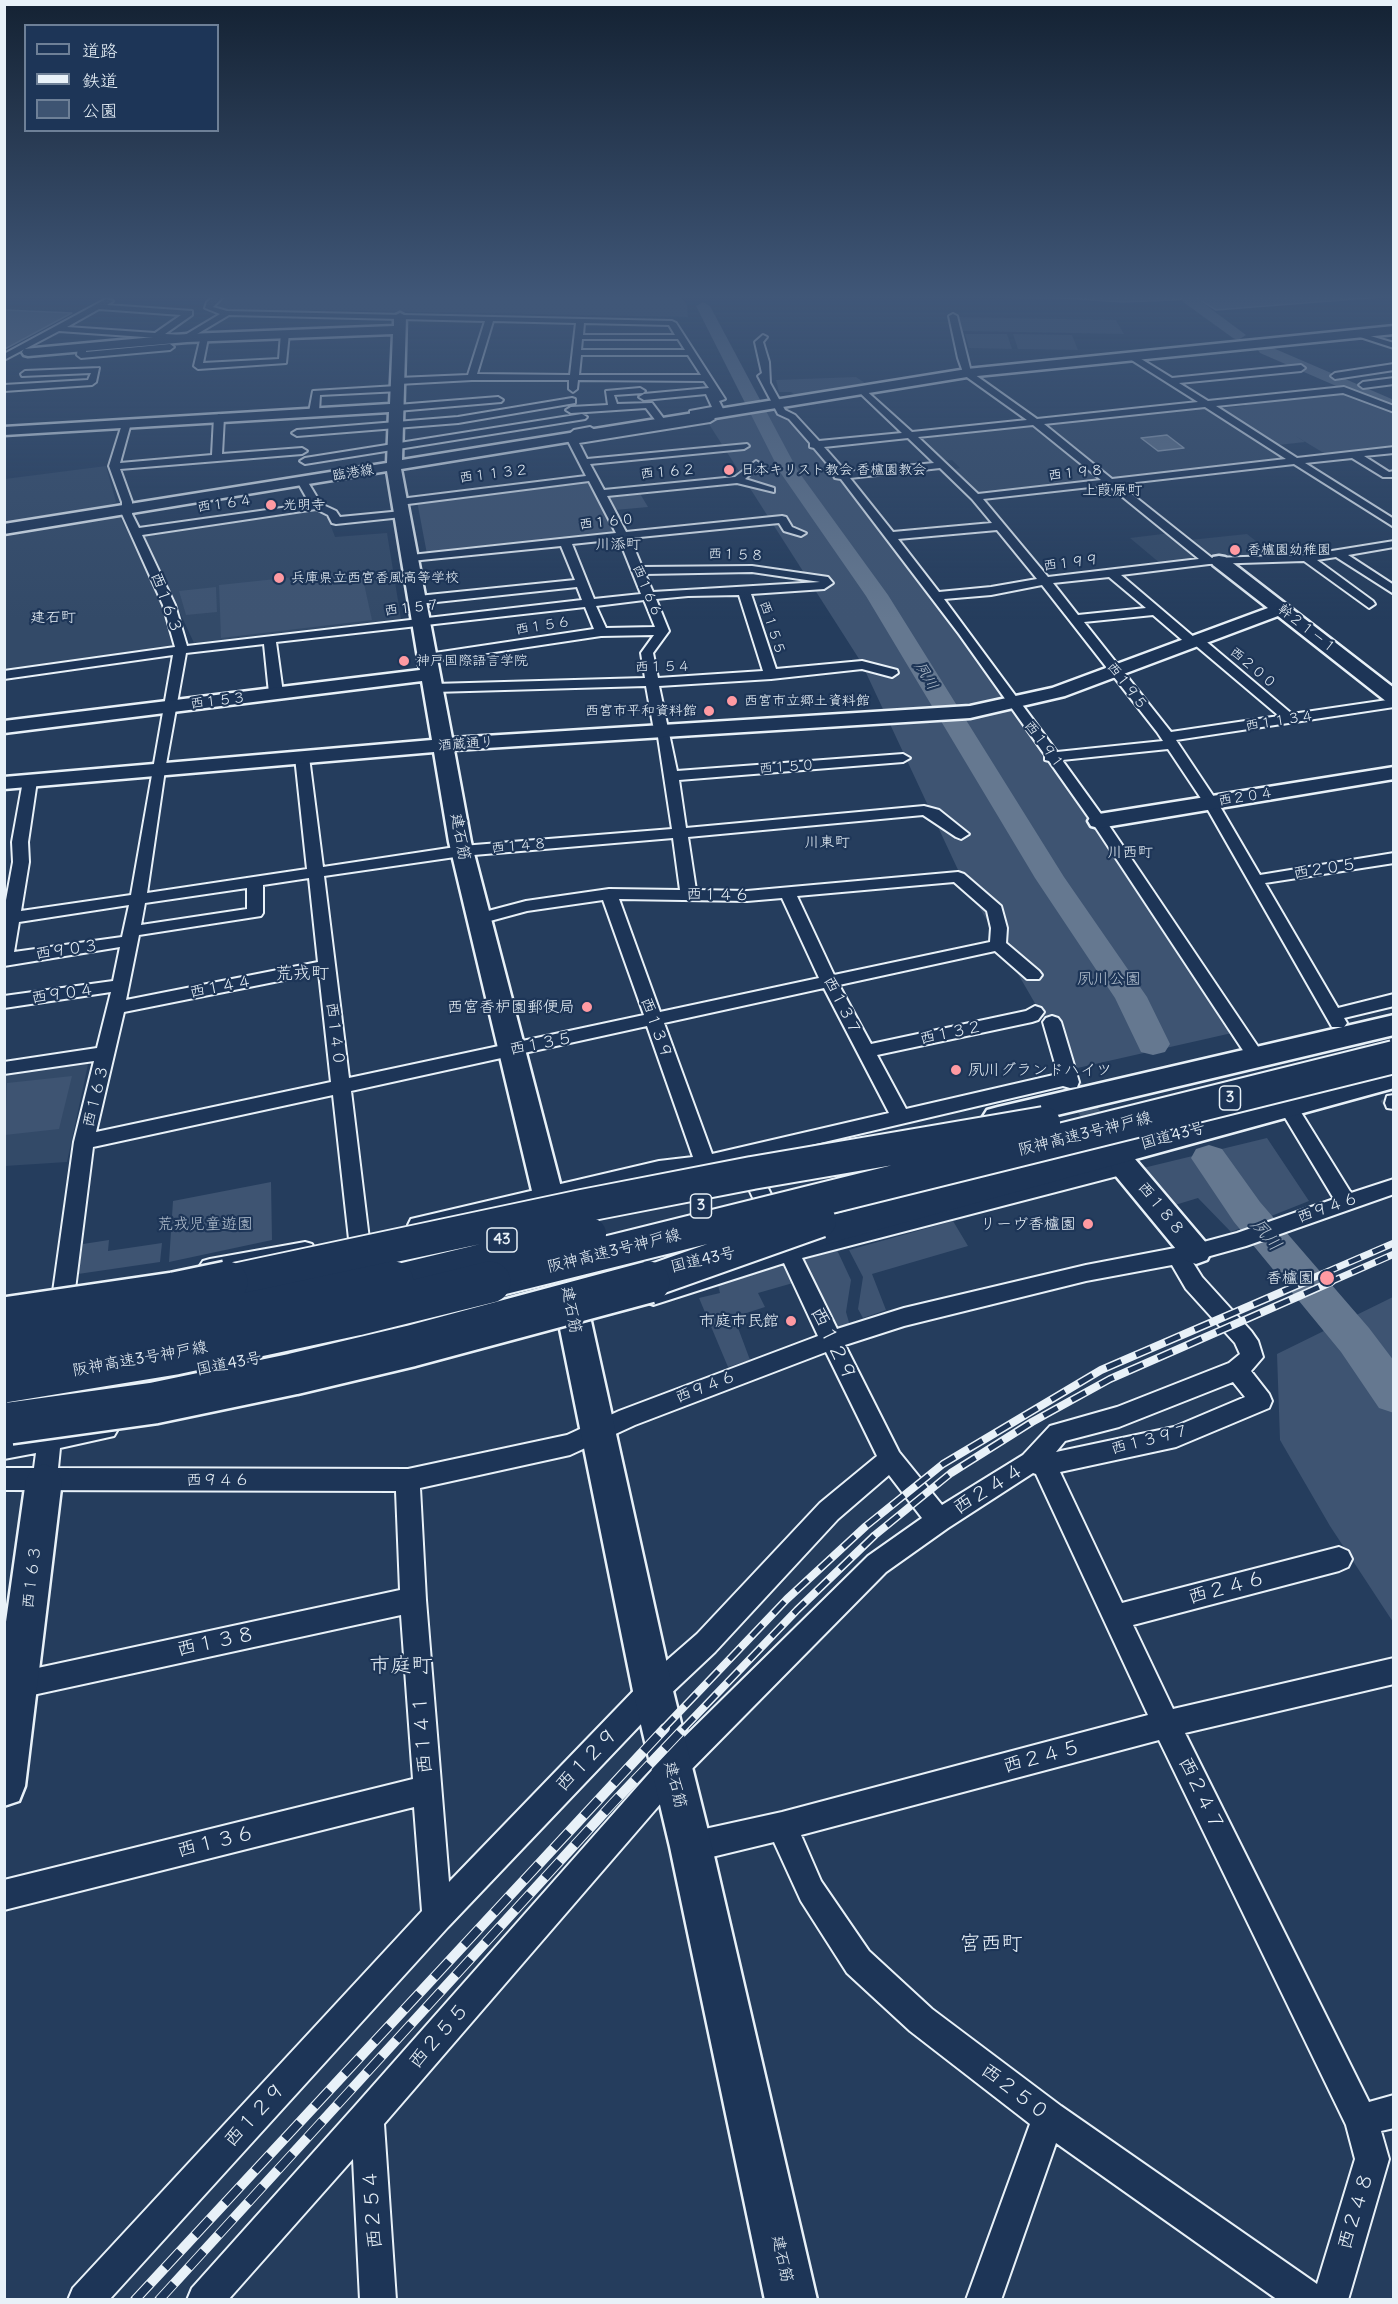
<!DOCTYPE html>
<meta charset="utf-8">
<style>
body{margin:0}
#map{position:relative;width:1398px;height:2304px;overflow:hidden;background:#253d5d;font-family:Delius,"Klee One",sans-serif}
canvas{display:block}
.frame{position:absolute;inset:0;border:6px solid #e8f1f8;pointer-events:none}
.legend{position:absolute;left:24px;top:24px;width:195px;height:108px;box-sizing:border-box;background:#1d3557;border:2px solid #6e8097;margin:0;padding:8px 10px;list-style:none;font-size:18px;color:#e8f1f8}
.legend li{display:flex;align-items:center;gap:12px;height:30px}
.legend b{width:30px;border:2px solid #6e8097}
</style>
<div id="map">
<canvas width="1398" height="2304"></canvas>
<div class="frame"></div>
<ul class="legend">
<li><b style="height:8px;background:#1d3557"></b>道路</li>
<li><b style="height:8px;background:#e8f1f8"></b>鉄道</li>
<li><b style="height:16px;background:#3e5472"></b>公園</li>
</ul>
</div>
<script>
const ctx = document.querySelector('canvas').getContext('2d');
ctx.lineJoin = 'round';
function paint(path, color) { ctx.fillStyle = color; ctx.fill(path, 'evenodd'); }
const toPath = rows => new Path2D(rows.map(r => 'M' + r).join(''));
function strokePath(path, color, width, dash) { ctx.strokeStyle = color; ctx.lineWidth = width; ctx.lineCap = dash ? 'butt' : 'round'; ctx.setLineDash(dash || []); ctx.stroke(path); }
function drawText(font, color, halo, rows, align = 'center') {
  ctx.font = font + ' Delius,"Klee One",sans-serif'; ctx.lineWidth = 4.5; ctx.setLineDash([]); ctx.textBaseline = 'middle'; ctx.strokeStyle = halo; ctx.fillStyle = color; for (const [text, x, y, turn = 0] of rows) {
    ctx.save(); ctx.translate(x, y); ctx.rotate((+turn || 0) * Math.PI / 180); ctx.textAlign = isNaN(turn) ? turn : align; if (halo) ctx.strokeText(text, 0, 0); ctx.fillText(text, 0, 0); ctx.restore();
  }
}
paint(toPath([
 [1202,406,1289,459,1116,480,1040,423],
 [1032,424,1101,479,1097,480,1100,482,976,494,951,470,960,468,952,460,941,461,917,437],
 [106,466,116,502,113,504,5,522,5,479],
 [316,509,326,513,335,537,387,533,401,619,194,643,143,534],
 [119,515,164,604,176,643,173,646,5,670,5,535],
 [1171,533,1190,540,1247,534,1276,557,1209,556,1161,564,1130,538],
 [89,1060,67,1162,5,1166,5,1073]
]), '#334a68');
paint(toPath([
 [224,297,681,297,687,305,688,317,312,310,305,312,231,311,215,308,214,304],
 [959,317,1116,320,1124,334,963,331],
 [965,334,1007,334,1012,349,969,348],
 [1013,334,1072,335,1078,350,1018,349],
 [856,377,865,383,795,395,791,392,779,392,776,380],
 [1346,394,1393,412,1393,447,1327,455,1294,435,1305,442,1278,445,1220,408,1245,406,1242,403],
 [773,410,788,418,848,488,928,589,1108,843,1217,1003,1217,1014,1232,1033,1073,1069,959,872,861,662,707,421],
 [586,480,616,533,614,535,427,554,417,501],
 [639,492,648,507,615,510,607,495],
 [361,570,372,620,221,638,219,585],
 [216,587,217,612,186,615,179,591],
 [72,1076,59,1129,5,1135,7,1083],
 [1267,1138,1309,1201,1231,1232,1198,1198,1175,1205,1139,1169],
 [271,1182,272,1240,169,1262,173,1201],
 [953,1221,968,1246,872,1274,886,1310,863,1318,858,1309,863,1277,849,1250],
 [109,1240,108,1251,162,1243,160,1262,78,1274,83,1244],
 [837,1250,851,1280,846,1312,850,1326,837,1329,803,1260],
 [784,1265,793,1283,758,1293,765,1307,734,1317,750,1360,728,1367,699,1298,720,1293,718,1285],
 [1393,1297,1393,1622,1330,1526,1280,1440,1277,1354]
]), '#3e5472');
const water = toPath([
 [969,297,1382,297,1216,310,1198,299,1123,302,1062,298,969,297],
 [4,310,5,310,72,313,5,349,4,310],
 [1167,435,1184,448,1158,451,1141,438,1167,435]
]);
paint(water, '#657890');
strokePath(water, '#99a8ba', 1.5);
paint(toPath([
 [1182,297,1195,297,1246,335,1238,340,1233,338,1183,302,1182,297],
 [703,302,710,306,798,471,888,595,1064,877,1147,997,1170,1044,1165,1052,1153,1055,1141,1052,1115,998,1035,878,866,596,780,472,696,306,703,302],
 [1266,345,1394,400,1394,411,1260,353,1258,350,1266,345],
 [1209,1145,1222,1149,1260,1202,1369,1328,1394,1361,1394,1413,1379,1408,1341,1352,1234,1222,1191,1158,1196,1149,1209,1145]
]), '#657890');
strokePath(toPath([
 [1339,1024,1392,1101],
 [1070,1082,1105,1137]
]), '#425874', 19, [19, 10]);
const street = toPath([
 [214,297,223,297,213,307,227,311,672,321,676,323,725,399,719,401,723,409,718,412,690,415,690,411,712,407,706,394,644,400,639,397,644,394,709,388,704,381,578,380,577,389,573,392,569,389,569,380,472,380,398,384,394,381,398,378,468,375,485,321,229,315,187,340,59,331,4,360,4,354,106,299,113,301,107,305,192,311,192,315,165,334,185,335,220,314,205,308,207,302,214,297],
 [99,309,181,315,155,333,67,327,99,309],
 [493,321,576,323,570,375,477,374,493,321],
 [584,323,669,325,675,335,583,335,584,323],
 [582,339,678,339,685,350,581,350,582,339],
 [581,355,688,355,701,375,579,375,581,355],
 [953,314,957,316,971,372,1037,419,1198,402,1130,359,1130,355,1133,354,1172,378,1301,365,1305,368,1301,371,1179,383,1208,401,1344,387,1394,406,1394,412,1343,393,1216,406,1297,458,1394,447,1394,453,1364,456,1389,472,1394,471,1394,477,1383,477,1352,458,1305,463,1394,519,1394,527,1294,464,1119,484,1212,558,1307,555,1394,541,1394,547,1348,555,1394,585,1394,594,1336,557,1317,560,1373,601,1375,604,1369,608,1304,561,1209,564,1121,575,1195,638,1202,638,1292,714,1394,699,1394,707,1176,740,1218,803,1260,875,1394,853,1394,863,1265,883,1338,1008,1394,994,1394,1006,1344,1018,1347,1023,1344,1027,1332,1027,1204,803,1168,749,1062,760,1106,821,1265,1057,1262,1061,1256,1063,1250,1061,1092,822,1049,761,1045,760,1045,755,959,634,841,479,835,478,834,476,836,474,814,448,810,447,810,443,789,419,778,414,758,376,762,373,755,342,763,335,767,337,763,342,769,362,770,383,785,410,795,415,819,441,902,433,859,392,858,390,862,387,912,432,1027,420,964,375,958,358,949,316,953,314],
 [1205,407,1286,459,1112,479,1044,424,1205,407],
 [1033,425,1101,480,978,494,918,437,1033,425],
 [908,438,934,463,846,472,824,447,908,438],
 [940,468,972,499,992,523,893,532,850,478,940,468],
 [1108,485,1199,559,1048,577,983,499,1108,485],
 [997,530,1037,579,991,587,939,592,898,539,997,530],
 [1109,577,1146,608,1078,615,1053,583,1109,577],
 [1042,585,1157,732,1163,741,1057,752,944,599,991,595,1042,585],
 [1153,615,1188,645,1195,645,1279,716,1171,732,1084,622,1153,615],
 [285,331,289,333,286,363,198,369,194,366,201,336,208,338,203,363,279,359,281,333,285,331],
 [1357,332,1394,343,1394,348,1357,336,1357,332],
 [82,344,86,347,86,352,170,344,174,347,170,350,81,358,77,355,78,347,82,344],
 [1394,364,1394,370,1335,379,1331,376,1335,373,1394,364],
 [99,368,96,382,92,385,4,391,4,385,88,380,91,373,22,376,21,374,25,371,99,368],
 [1394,378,1394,384,1363,388,1359,385,1363,382,1394,378],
 [397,386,400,387,400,391,320,395,319,412,314,415,309,412,313,391,397,386],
 [640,388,645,391,643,393,614,395,617,404,652,403,664,419,662,421,656,421,646,408,571,413,566,410,571,407,608,405,606,391,640,388],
 [498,397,503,400,501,402,397,411,392,408,397,405,498,397],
 [572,398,575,399,575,403,458,423,297,436,292,433,297,430,458,417,572,398],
 [219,414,224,417,222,454,302,448,307,451,302,454,120,469,132,502,132,514,139,528,310,504,297,481,302,478,306,479,321,504,336,511,340,517,402,511,407,514,402,517,336,524,332,523,328,515,316,509,142,535,175,605,187,646,582,600,577,587,418,604,412,600,418,596,575,580,561,546,411,561,405,558,411,555,616,533,589,481,400,505,395,502,400,499,586,476,566,437,574,430,590,427,595,430,580,434,576,438,713,417,715,419,710,422,579,443,587,459,747,444,749,446,744,449,590,464,604,490,735,477,756,461,761,464,745,479,774,488,774,492,737,483,607,496,626,532,782,516,786,517,792,527,806,533,801,536,784,531,779,523,630,538,642,567,752,566,828,577,833,583,824,589,751,594,776,669,862,661,897,670,898,673,892,677,862,669,771,679,659,686,677,771,903,754,910,758,903,762,679,780,686,828,924,806,939,810,969,834,961,839,956,837,923,815,688,837,696,890,747,891,958,872,964,874,1001,906,1007,928,1006,943,1039,971,1042,975,1039,979,1027,979,995,951,839,985,871,1044,1026,1011,1035,1006,1041,1008,1044,1012,1038,1020,1032,1022,877,1055,906,1109,1058,1074,1043,1022,1046,1018,1052,1016,1058,1018,1061,1022,1079,1082,1077,1087,1070,1088,1063,1086,705,1170,659,1175,418,1233,411,1231,408,1225,411,1219,659,1161,693,1157,647,1026,351,1091,369,1239,366,1245,359,1247,352,1245,349,1239,333,1095,93,1147,72,1313,69,1319,61,1322,53,1319,50,1313,74,1142,94,1061,4,1074,4,1062,97,1048,111,992,4,1008,4,996,113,981,120,947,4,966,4,911,13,862,12,842,23,781,30,777,37,781,28,842,29,862,21,911,131,895,173,655,4,679,4,671,175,647,163,605,122,514,122,502,109,466,123,421,131,423,120,463,212,455,214,417,219,414],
 [619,539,641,594,594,599,572,544,619,539],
 [752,572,820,582,653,592,645,574,752,572],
 [739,595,763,671,658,678,653,653,669,631,656,599,688,596,739,595],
 [644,600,655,627,606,628,596,606,644,600],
 [585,607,594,629,428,654,422,658,428,662,601,636,654,635,641,653,645,678,434,684,427,688,434,692,646,686,653,725,658,737,672,829,462,846,323,867,309,757,302,753,295,757,307,869,147,893,165,770,186,653,264,644,269,693,276,697,283,693,276,642,585,607],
 [673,838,680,890,609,889,526,901,473,915,471,919,479,924,527,911,603,900,644,1015,349,1078,324,876,462,856,673,838],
 [309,878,318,962,126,1000,139,935,261,916,263,913,263,885,309,878],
 [954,882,987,911,991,928,990,942,834,975,797,896,954,882],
 [247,888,247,909,141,925,145,903,247,888],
 [782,898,819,978,660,1012,619,899,747,901,782,898],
 [129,905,122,937,14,952,19,922,129,905],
 [319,973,331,1082,96,1132,124,1012,319,973],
 [824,988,889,1113,712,1154,664,1023,824,988],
 [582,414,587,417,585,419,305,464,300,461,305,458,582,414],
 [1394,1095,1394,1109,1387,1108,1385,1103,1387,1096,1394,1095],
 [1287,1099,1294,1101,1351,1193,1394,1179,1394,1194,1246,1246,1192,1261,1202,1277,1251,1331,1258,1341,1263,1357,1251,1371,1269,1394,1272,1401,1269,1408,1176,1447,1060,1472,1122,1603,1339,1547,1348,1551,1352,1559,1348,1567,1339,1571,1133,1625,1173,1709,1394,1658,1394,1684,1185,1733,1369,2102,1394,2095,1394,2128,1381,2131,1389,2159,1348,2300,1278,2300,1056,2143,1001,2300,966,2300,1030,2124,910,2031,847,1973,801,1901,774,1842,691,1862,681,1857,676,1847,681,1837,691,1832,782,1812,1148,1715,1036,1474,1033,1473,948,1528,886,1572,681,1780,384,2124,396,2300,360,2300,353,2159,228,2300,187,2300,192,2288,355,2106,661,1760,868,1556,922,1518,889,1475,838,1519,715,1652,663,1701,448,1927,109,2300,68,2300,73,2288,422,1911,414,1807,4,1910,4,1880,413,1779,401,1615,19,1698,10,1694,6,1685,10,1676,19,1672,400,1590,396,1491,4,1490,4,1468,34,1468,36,1453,4,1459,4,1438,39,1432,43,1422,51,1419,59,1422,62,1427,106,1419,114,1422,118,1429,114,1436,60,1448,58,1468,408,1469,567,1435,619,1411,818,1336,784,1263,653,1305,645,1302,642,1296,645,1290,777,1249,746,1183,749,1178,756,1176,763,1178,795,1243,1112,1163,1114,1157,1121,1155,1128,1157,1135,1167,1132,1172,1125,1174,802,1258,837,1329,904,1308,1086,1265,1196,1244,1237,1233,1334,1199,1278,1106,1280,1101,1287,1099],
 [1172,1265,1186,1289,1235,1343,1240,1354,1229,1363,1117,1407,1050,1426,1023,1455,942,1505,899,1452,845,1345,904,1326,1086,1281,1172,1265],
 [826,1352,877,1456,820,1503,697,1634,643,1681,449,1882,426,1600,420,1488,570,1455,635,1425,826,1352],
 [1233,1382,1245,1397,1174,1427,1056,1452,1065,1441,1119,1427,1233,1382],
 [1159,1740,1346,2125,1355,2159,1317,2284,1061,2106,932,2009,869,1951,821,1881,801,1835,1159,1740],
 [305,1242,312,1244,315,1250,312,1256,305,1258,210,1275,203,1273,199,1267,203,1261,210,1259,305,1242]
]);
const secondary = toPath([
 [400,313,406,316,402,460,967,369,1394,326,1394,334,967,377,401,469,452,738,970,706,1052,688,1268,608,1213,565,1211,561,1213,557,1219,556,1225,557,1394,688,1394,704,1387,702,1278,616,1065,696,970,718,454,750,471,842,563,1195,673,1691,712,1847,817,2300,765,2300,670,1847,633,1691,533,1195,449,842,434,752,4,789,4,777,432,740,422,681,4,733,4,721,420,670,387,471,4,534,4,524,387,463,389,412,4,435,4,427,390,404,393,334,187,342,28,356,24,355,22,352,24,349,187,334,394,326,394,316,400,313],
 [1394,767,1394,779,1099,828,1091,826,1088,821,1091,816,1099,814,1394,767],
 [1125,1156,1135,1159,1207,1244,1211,1252,1207,1260,1196,1264,1185,1260,1115,1175,1111,1167,1115,1159,1125,1156],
 [44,1464,56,1469,62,1480,25,1786,19,1801,4,1806,4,1636,26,1480,32,1469,44,1464]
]);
const highway = toPath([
 [1394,1015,1394,1035,998,1129,987,1126,982,1118,987,1110,998,1107,1394,1015],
 [1394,1066,1394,1088,790,1254,778,1250,772,1240,778,1230,790,1226,1394,1066],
 [456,1237,468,1241,474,1251,468,1261,357,1287,344,1283,339,1273,344,1263,357,1259,456,1237],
 [394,1315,407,1319,413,1330,407,1341,394,1345,66,1414,52,1409,47,1397,52,1385,66,1380,394,1315]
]);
strokePath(street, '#e8f1f8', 4);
strokePath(secondary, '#e8f1f8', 5);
strokePath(highway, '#e8f1f8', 5);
paint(street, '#1d3557');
paint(secondary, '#1d3557');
paint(highway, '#1d3557');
const railFar2 = toPath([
 [1301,1283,1394,1243],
 [1328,1283,1394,1254]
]);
const railFar1 = toPath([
 [663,1729,787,1599,866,1526,943,1464,1101,1370,1305,1282],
 [683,1729,797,1610,875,1535,951,1473,1032,1422,1110,1379,1331,1282]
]);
const rail = toPath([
 [135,2300,665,1728],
 [159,2300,612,1804,684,1728]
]);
strokePath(railFar2, '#e8f1f8', 7);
strokePath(railFar1, '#e8f1f8', 8);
strokePath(rail, '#e8f1f8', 10);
strokePath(railFar2, '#1d3557', 4.5, [13]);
strokePath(railFar1, '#1d3557', 5, [16]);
strokePath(rail, '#1d3557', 8, [22]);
const highwayBridgeFar1 = toPath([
 [220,1283,582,1206,752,1173,1044,1123],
 [387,1283,590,1234],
 [484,1283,1394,1057],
 [645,1283,820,1221]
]);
const highwayBridge = toPath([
 [4,1318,174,1293,227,1282],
 [4,1357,178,1328,393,1282],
 [4,1382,175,1354,356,1315,490,1282],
 [10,1423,154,1403,293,1374,411,1346,649,1282]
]);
strokePath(highwayBridgeFar1, '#e8f1f8', 36, []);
strokePath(highwayBridge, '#e8f1f8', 46, []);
strokePath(highwayBridgeFar1, '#1d3557', 32);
strokePath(highwayBridge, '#1d3557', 41);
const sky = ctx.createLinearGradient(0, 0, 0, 620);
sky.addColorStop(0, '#142233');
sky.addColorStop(0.48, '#405778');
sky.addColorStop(1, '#40577800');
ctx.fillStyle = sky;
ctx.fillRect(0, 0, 1398, 620);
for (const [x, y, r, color] of [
 [729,470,6,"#ff9aa2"],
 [271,505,6,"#ff9aa2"],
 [1235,550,6,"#ff9aa2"],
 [279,578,6,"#ff9aa2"],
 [404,661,6,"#ff9aa2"],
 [732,701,6,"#ff9aa2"],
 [709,711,6,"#ff9aa2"],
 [587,1007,6,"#ff9aa2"],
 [956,1070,6,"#ff9aa2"],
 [1088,1224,6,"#ff9aa2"],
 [1327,1278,8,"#ff9aa2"],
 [791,1321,6,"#ff9aa2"]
]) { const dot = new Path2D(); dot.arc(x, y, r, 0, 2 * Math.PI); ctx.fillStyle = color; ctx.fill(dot); strokePath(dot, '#1d3557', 2); }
drawText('14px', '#e8f1f8', '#1d3557', [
 ["日本キリスト教会 香櫨園教会",741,470],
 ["光明寺",283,505],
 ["香櫨園幼稚園",1247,550],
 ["兵庫県立西宮香風高等学校",291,578],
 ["神戸国際語言学院",416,661],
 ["西宮市立郷土資料館",744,701],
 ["西宮市平和資料館",697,711,"right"]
], 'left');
drawText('14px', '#e8f1f8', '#1d3557', [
 ["西１６２",668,472,-5],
 ["臨港線",353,473,-9],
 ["西１９８",1076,473,-6],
 ["西１１３２",494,474,-7],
 ["西１６４",225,504,-8],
 ["西１６０",607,522,-6],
 ["西１５８",736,555,2],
 ["西１９９",1071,563,-7],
 ["西１６６",647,591,67],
 ["西１５７",412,608,-7],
 ["西１５６",543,626,-9],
 ["西１５５",772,628,72],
 ["幹２１－１",1307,629,38],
 ["西１５４",663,667,-1],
 ["西２００",1253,668,40],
 ["西１９５",1127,686,52],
 ["西１５３",218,701,-7],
 ["西１１３４",1280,721,-9],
 ["酒蔵通り",466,744,-4],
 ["西１９１",1044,745,53],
 ["西１５０",787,767,-4],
 ["西２０４",1246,797,-9],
 ["西１４８",519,846,-5]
]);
drawText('15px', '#e8f1f8', '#1d3557', [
 ["上葭原町",1112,491],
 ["川添町",618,545],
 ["建石町",53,618],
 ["川東町",827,843],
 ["川西町",1130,853]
]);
drawText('italic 15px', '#b4c1ce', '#1d3557', [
 ["夙川",926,676,59]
]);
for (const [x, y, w] of [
 [1230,1098,21],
 [701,1206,21],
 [502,1240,30]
]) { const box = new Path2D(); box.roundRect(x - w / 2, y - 12, w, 24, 4.5); ctx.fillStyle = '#1d3557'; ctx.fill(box); strokePath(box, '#e8f1f8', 1.5); }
drawText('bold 15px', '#e8f1f8', null, [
 ["3",1230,1098],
 ["3",701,1206],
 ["43",502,1240]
]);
drawText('16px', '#e8f1f8', '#1d3557', [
 ["西１６３",166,603,70],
 ["建石筋",460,837,79],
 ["西２０５",1325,869,-9],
 ["西１４６",718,895,1],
 ["西９０３",67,950,-8],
 ["西１４４",221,987,-11],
 ["西９０４",63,994,-8],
 ["西１３７",842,1006,63],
 ["西１３９",656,1028,70],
 ["西１３２",951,1033,-12],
 ["西１４０",335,1034,83],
 ["西１３５",541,1044,-11],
 ["西１６３",96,1096,-76],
 ["阪神高速3号神戸線",1085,1134,-14],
 ["国道43号",1173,1136,-15],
 ["西９４６",1328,1208,-19],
 ["西１８８",1161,1209,51],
 ["阪神高速3号神戸線",614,1251,-14],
 ["国道43号",703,1260,-13],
 ["建石筋",571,1310,79],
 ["阪神高速3号神戸線",140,1359,-10],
 ["国道43号",229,1364,-11],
 ["西９４６",706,1387,-21],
 ["西１３９７",1150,1440,-14],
 ["西９４６",218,1480],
 ["西１６３",32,1577,-83],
 ["建石筋",675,1785,76],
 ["建石筋",782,2259,78]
]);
drawText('16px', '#b5c2d0', '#1d3557', [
 ["夙川公園",1109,979],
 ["荒戎児童遊園",205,1224]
]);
drawText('16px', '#e8f1f8', '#1d3557', [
 ["西宮香枦園郵便局",575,1007],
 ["夙川グランドハイツ",968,1070,"left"],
 ["リーヴ香櫨園",1076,1224],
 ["香櫨園",1314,1278],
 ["市庭市民館",779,1321]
], 'right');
drawText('18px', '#e8f1f8', '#1d3557', [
 ["荒戎町",302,974]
]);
drawText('italic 18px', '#b4c1ce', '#1d3557', [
 ["夙川",1266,1235,50]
]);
drawText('20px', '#e8f1f8', '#1d3557', [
 ["西１２９",833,1344,64],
 ["西２４４",989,1489,-32],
 ["西２４６",1227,1588,-15],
 ["西１３８",216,1642,-12],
 ["西１４１",423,1734,-94],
 ["西２４５",1042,1757,-15],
 ["西１２９",587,1760,-46],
 ["西２４７",1201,1794,64],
 ["西１３６",216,1842,-14],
 ["西２５５",439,2036,-49],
 ["西２５０",1015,2092,37],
 ["西１２９",255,2115,-47],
 ["西２５４",373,2209,-94],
 ["西２４８",1356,2211,-73]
]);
drawText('21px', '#e8f1f8', '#1d3557', [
 ["市庭町",401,1666],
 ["宮西町",991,1944]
]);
</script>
